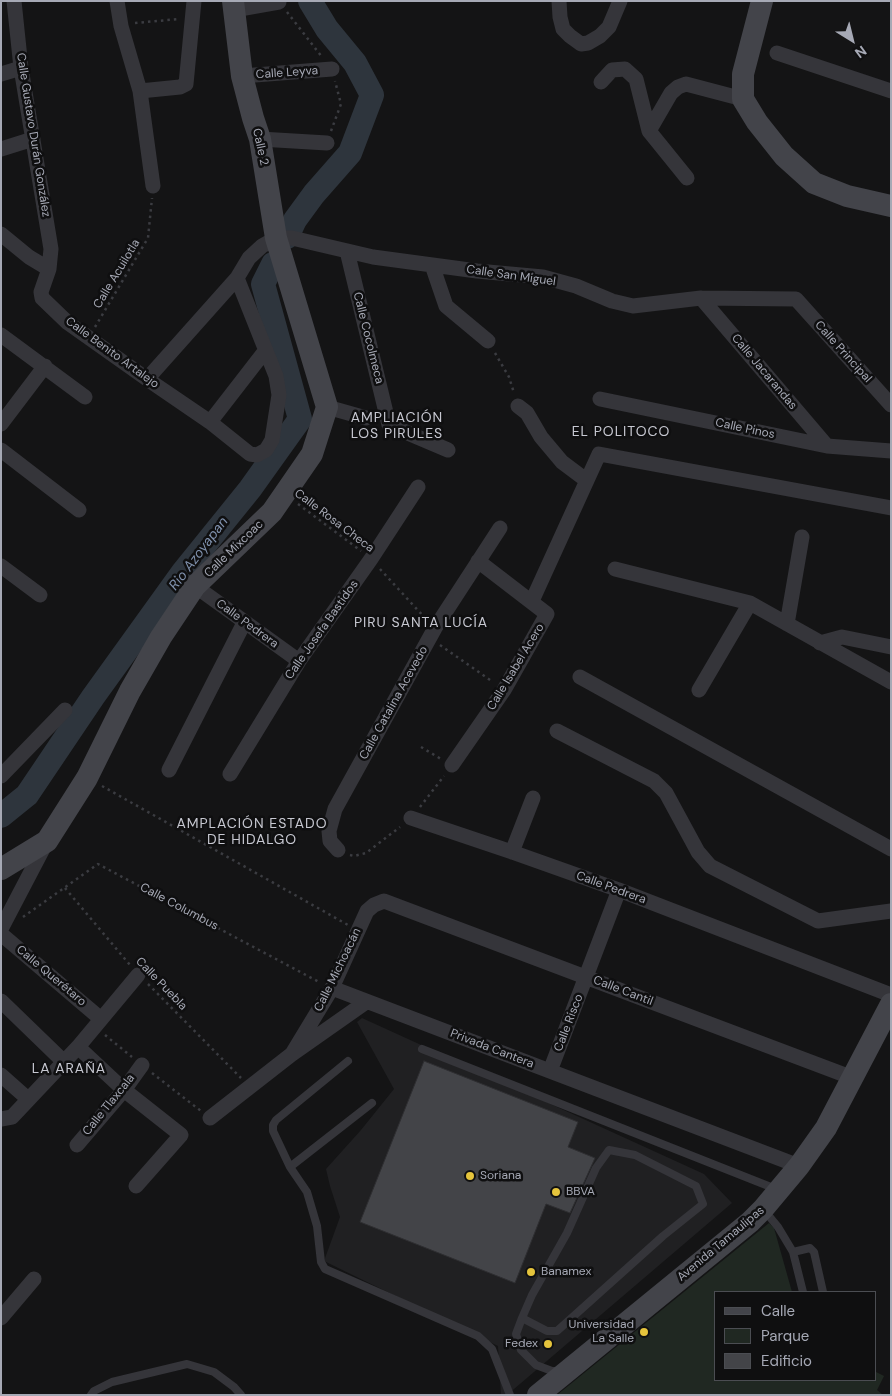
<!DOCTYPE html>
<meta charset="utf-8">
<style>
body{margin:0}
#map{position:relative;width:892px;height:1396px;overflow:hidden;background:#141415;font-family:"DM Sans",sans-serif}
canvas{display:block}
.frame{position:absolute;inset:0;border:2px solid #a6a9b5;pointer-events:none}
.legend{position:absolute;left:714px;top:1291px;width:162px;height:90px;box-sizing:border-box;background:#0f0f10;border:1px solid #4b4d52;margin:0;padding:6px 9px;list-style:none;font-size:15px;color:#a6a9b5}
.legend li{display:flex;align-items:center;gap:10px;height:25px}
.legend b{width:25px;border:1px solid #4b4d52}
.north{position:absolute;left:827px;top:15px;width:50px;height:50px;-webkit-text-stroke:4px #0f0f10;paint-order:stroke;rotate:144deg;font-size:14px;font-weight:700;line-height:20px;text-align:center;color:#a6a9b5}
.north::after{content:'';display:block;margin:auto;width:18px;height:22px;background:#a6a9b5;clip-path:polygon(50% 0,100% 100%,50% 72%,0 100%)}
</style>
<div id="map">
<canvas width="892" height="1396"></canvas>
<div class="frame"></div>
<ul class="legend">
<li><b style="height:6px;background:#43444a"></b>Calle</li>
<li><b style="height:14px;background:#202822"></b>Parque</li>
<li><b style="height:14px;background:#434448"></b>Edificio</li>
</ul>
<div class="north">N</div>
</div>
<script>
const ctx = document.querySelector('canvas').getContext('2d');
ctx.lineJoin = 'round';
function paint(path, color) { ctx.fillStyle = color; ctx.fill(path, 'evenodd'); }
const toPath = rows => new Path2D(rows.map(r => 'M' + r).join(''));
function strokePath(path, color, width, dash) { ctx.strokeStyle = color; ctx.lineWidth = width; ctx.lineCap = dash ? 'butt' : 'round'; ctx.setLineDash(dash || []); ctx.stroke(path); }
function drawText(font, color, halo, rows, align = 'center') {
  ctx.font = font + ' "DM Sans",sans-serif'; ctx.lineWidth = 5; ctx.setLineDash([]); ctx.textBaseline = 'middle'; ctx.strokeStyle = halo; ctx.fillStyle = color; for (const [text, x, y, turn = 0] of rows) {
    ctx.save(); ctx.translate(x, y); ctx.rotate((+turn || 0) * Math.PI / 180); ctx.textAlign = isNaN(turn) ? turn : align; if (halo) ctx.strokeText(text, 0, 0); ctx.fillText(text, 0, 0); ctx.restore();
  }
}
paint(toPath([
 [362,1018,704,1174,732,1203,507,1395,501,1395,498,1346,324,1261,340,1217,330,1186,326,1169,361,1130,394,1089,357,1022]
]), '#202022');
paint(toPath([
 [769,1223,774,1228,792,1292,716,1292,716,1380,876,1380,876,1372,884,1376,877,1390,883,1395,557,1395]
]), '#202822');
strokePath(toPath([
 [287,237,295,220,314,194,350,153,372,95,355,63,327,29,310,1],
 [1,816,27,795,93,697,183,572,250,489,300,419,263,284,273,264]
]), '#2e353d', 24);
const building = toPath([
 [424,1061,578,1122,568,1147,595,1158,570,1213,546,1204,515,1283,360,1222,424,1061]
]);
paint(building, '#434448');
strokePath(building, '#2e2e31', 1);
strokePath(toPath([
 [287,12,322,57],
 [135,23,179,19],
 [331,131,341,104,335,81],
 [95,327,148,238,152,198],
 [495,353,509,377,514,393],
 [298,504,361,551],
 [380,569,425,618],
 [440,645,493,682],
 [421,747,441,759],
 [102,786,348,925],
 [420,807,444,776],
 [350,855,354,856,366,853,400,827],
 [65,888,130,965],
 [23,917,98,864,319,982],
 [148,984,241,1078],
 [105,1035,132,1057],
 [152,1073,201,1111]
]), '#3b3c41', 2.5, [2.5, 4]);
strokePath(toPath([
 [422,1049,776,1189],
 [348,1061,276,1120,273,1125,273,1131,290,1167,307,1192,317,1226,321,1262,325,1269,478,1336,492,1349,510,1395],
 [290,1167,372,1103],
 [764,1210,778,1227,793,1252,803,1292],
 [793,1252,810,1248,814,1252,823,1292],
 [522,1318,547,1331,557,1331,663,1236,703,1204,696,1186,635,1155,609,1150,596,1168,567,1233,532,1295,522,1318,516,1334,521,1350,536,1365,552,1371,559,1371],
 [91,1395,94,1391,112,1382,187,1364,214,1372,234,1387,241,1395]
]), '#35353a', 8);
strokePath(toPath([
 [14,1,21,68,51,249,49,269,41,292,42,298,68,323,147,379,210,422,250,454,257,455,266,450,272,440,279,395,276,376,237,278,249,258,262,246,276,238,292,238,373,257,477,271,543,277,576,286,612,301,633,306,701,298,796,299,891,405],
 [117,1,121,26,140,91,153,186],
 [559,1,560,17,563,29,570,36,581,44,588,43,600,36,609,27,620,1],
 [234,10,279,2],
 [777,53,891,91],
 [1,74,21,68],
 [242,76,332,69],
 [601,82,612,70,625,69,636,79,649,131,687,178],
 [140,91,180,87,186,84,194,1],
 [649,131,671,93,678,87,686,84,743,99],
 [260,139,327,143],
 [1,149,33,139],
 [1,234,29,257,49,269],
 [347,251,389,425,448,450],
 [432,265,446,306,488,341],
 [701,298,827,446],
 [1,335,85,397],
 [147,379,237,278],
 [600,399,827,446,891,451],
 [518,406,527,413,541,437,562,462,586,480],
 [327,407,366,418],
 [210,422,265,351],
 [1,424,45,366],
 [1,450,79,510],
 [1,566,40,595],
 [615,569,750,603,891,682],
 [195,586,299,661],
 [532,601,599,454,891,508],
 [787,624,802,537],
 [820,643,842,637,891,647],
 [580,677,891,849],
 [699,690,750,603],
 [557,731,654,781,666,793,698,852,710,866,818,921,891,911],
 [452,765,504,690,547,614,478,561],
 [169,770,244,623],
 [230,774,299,661,371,559,418,487],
 [1,776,65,710],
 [411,818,512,852,619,890,891,995],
 [338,850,330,841,329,831,335,809,435,628,500,528],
 [512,852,533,798],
 [1,929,46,843],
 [1,934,101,1019],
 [332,988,799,1166],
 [1,1001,63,1061],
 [78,1047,124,1090,181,1135,136,1186],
 [292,1054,332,988,367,911,374,905,384,901,853,1078],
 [550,1071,619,890],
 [1,1075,28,1099],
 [210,1118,292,1054,366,1002],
 [1,1119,12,1117,78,1047,138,975],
 [77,1145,124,1090,142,1065],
 [1,1318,34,1279]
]), '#35353a', 15);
strokePath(toPath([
 [762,1,743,74,743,99,757,122,784,156,814,183,847,196,891,206],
 [1,869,47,841,87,778,130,691,161,637,195,586,272,512,312,454,327,407,276,238,260,139,253,118,242,76,233,1],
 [538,1395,750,1222,763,1209,799,1166,826,1128,891,1004]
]), '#43444a', 22);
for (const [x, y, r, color] of [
 [470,1176,5,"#e5c43c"],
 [556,1192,5,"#e5c43c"],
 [531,1272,5,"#e5c43c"],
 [644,1332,5,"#e5c43c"],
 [548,1344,5,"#e5c43c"]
]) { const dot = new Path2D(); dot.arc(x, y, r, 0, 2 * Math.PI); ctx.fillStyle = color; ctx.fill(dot); strokePath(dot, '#0f0f10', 2); }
drawText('12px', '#a6a9b5', '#0f0f10', [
 ["Calle Leyva",287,73,-4],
 ["Calle Gustavo Durán González",33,135,81],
 ["Calle 2",260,147,78],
 ["Calle Acuilotla",117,274,-59],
 ["Calle San Miguel",511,276,8],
 ["Calle Cocolmeca",368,338,76],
 ["Calle Principal",843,352,48],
 ["Calle Benito Artalejo",112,353,36],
 ["Calle Jacarandas",764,372,50],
 ["Calle Pinos",745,429,12],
 ["Calle Rosa Checa",334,521,37],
 ["Calle Mixcoac",234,549,-44],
 ["Calle Pedrera",247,624,36],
 ["Calle Josefa Bastidos",322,630,-55],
 ["Calle Isabel Acero",516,667,-59],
 ["Calle Catalina Acevedo",394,703,-61],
 ["Calle Pedrera",611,888,20],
 ["Calle Columbus",179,907,28],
 ["Calle Michoacán",338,970,-64],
 ["Calle Querétaro",51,976,40],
 ["Calle Puebla",161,984,46],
 ["Calle Cantil",623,991,21],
 ["Calle Risco",569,1023,-69],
 ["Privada Cantera",492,1049,21],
 ["Calle Tlaxcala",109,1105,-51],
 ["Avenida Tamaulipas",721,1244,-40]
]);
drawText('12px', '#a6a9b5', '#0f0f10', [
 ["Soriana",480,1176],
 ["BBVA",566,1192],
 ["Banamex",541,1272],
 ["Universidad",634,1325,"right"],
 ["La Salle",634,1339,"right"],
 ["Fedex",538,1344,"right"]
], 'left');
ctx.letterSpacing = '1px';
drawText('14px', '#c7c8d1', '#0f0f10', [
 ["AMPLIACIÓN",397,418],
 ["LOS PIRULES",397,434],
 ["EL POLITOCO",621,432],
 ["PIRU SANTA LUCÍA",421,623],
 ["AMPLACIÓN ESTADO",252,824],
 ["DE HIDALGO",252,840],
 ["LA ARAÑA",69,1069]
]);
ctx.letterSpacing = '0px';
drawText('italic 14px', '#8092ae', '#0f0f10', [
 ["Rio Azoyapan",199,554,-53]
]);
</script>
